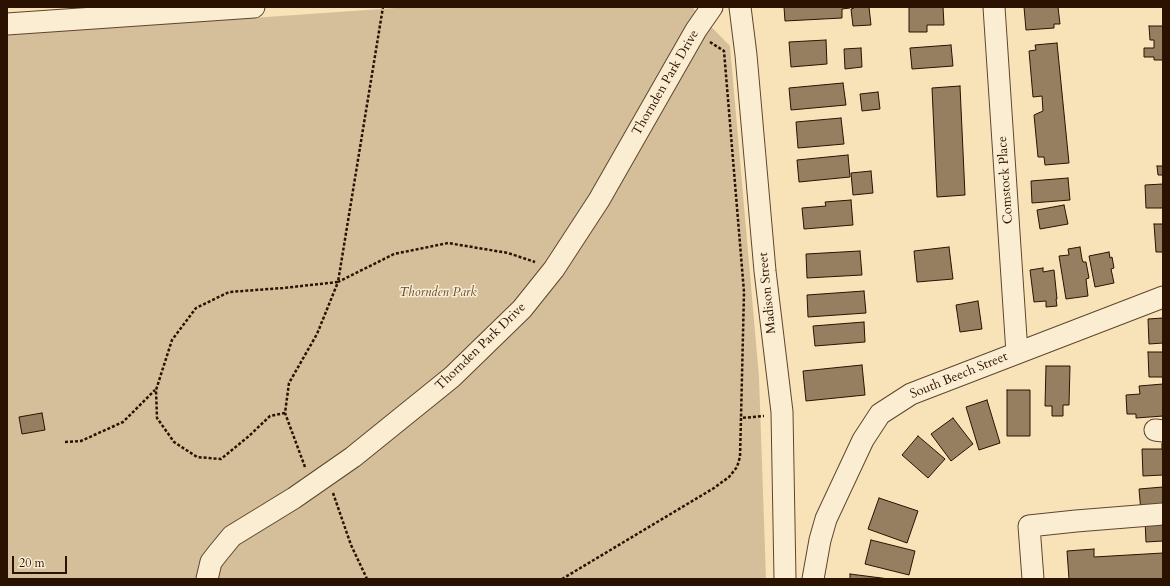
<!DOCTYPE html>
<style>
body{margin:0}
#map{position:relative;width:1170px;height:586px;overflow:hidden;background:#f8e3b9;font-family:Cardo,serif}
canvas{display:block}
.frame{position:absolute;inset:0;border:8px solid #2b1100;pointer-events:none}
.scale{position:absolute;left:12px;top:556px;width:55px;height:18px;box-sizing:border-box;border:2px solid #2b1100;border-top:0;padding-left:5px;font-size:12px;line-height:14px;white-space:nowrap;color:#2b1100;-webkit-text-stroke:3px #faedd2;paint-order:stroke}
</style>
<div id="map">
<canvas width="1170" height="586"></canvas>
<div class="frame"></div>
<div class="scale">20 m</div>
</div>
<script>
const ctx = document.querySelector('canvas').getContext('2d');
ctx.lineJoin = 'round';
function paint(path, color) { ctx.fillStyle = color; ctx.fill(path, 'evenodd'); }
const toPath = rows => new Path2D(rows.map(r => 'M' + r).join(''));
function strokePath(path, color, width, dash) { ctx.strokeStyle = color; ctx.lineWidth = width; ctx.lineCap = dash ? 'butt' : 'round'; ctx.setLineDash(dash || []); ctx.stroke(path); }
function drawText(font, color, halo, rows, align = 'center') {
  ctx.font = font + ' Cardo,serif'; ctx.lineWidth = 3; ctx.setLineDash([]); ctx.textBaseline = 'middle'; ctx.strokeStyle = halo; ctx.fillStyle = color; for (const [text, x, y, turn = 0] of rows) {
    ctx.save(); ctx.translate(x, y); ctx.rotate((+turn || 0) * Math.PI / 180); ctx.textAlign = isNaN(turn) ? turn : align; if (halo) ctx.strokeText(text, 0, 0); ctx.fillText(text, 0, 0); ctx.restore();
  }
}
paint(toPath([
 [410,7,692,7,730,46,759,377,766,579,7,579,7,35]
]), '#d5bf9a');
const building = toPath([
 [784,7,849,7,850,8,842,9,842,18,785,21,784,7],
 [854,7,869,7,871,25,853,26,851,9,854,8,854,7],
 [909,7,943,7,944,25,927,25,927,32,909,32,909,7],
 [1024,7,1058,7,1060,24,1054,24,1054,28,1026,30,1024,7],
 [1149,26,1163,26,1163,60,1154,60,1154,57,1144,57,1144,48,1154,48,1154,40,1150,40,1149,26],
 [826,40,827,64,791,67,789,42,826,40],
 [1057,43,1069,163,1045,165,1044,157,1038,157,1034,115,1043,111,1042,96,1033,97,1029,51,1036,50,1035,45,1057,43],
 [951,45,953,66,912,69,910,48,951,45],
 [861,48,862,67,845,69,844,49,861,48],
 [843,83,846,105,791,110,789,88,843,83],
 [960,86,965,195,937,197,932,88,960,86],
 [878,92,880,109,862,111,860,94,878,92],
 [841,118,844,144,798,148,796,122,841,118],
 [848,155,850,177,799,182,797,160,848,155],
 [1157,166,1163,166,1163,175,1158,175,1157,166],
 [871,171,873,193,853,195,851,173,871,171],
 [1068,178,1070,200,1032,203,1031,181,1068,178],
 [1163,184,1163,208,1146,208,1145,185,1163,184],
 [851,200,853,225,804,229,802,208,826,206,825,202,851,200],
 [1064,205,1068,224,1040,229,1037,210,1064,205],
 [1154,224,1163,224,1163,252,1156,252,1154,224],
 [949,247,953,279,917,282,914,251,949,247],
 [1080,247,1082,259,1083,262,1086,262,1089,278,1086,279,1088,296,1066,299,1059,256,1069,255,1068,249,1080,247],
 [860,251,862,275,807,278,806,254,860,251],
 [1109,252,1110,258,1112,257,1114,268,1111,269,1114,283,1095,287,1089,256,1109,252],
 [1043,268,1043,272,1054,270,1057,299,1056,299,1057,306,1046,307,1046,301,1034,302,1030,270,1043,268],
 [864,291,866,313,808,317,807,295,864,291],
 [978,301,982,329,960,332,956,305,978,301],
 [1163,318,1163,343,1149,344,1148,319,1163,318],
 [864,322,865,342,815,346,813,326,864,322],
 [1148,352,1163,352,1163,377,1149,377,1148,352],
 [862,365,865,395,806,401,803,371,862,365],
 [1046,366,1070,366,1069,405,1063,405,1063,416,1052,416,1052,406,1045,406,1046,366],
 [1163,384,1163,416,1136,418,1136,414,1127,414,1126,395,1140,394,1139,386,1163,384],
 [1007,390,1030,390,1030,436,1007,436,1007,390],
 [987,400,1000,443,979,450,966,407,987,400],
 [42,413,45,430,22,434,19,417,42,413],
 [953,418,973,444,951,461,931,434,953,418],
 [918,436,945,459,928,478,902,455,918,436],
 [1162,444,1163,444,1163,475,1143,476,1142,449,1162,449,1162,444],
 [1163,487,1163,510,1141,512,1139,489,1163,487],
 [879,498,918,511,907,543,868,529,879,498],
 [1163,519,1163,541,1146,542,1145,520,1163,519],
 [871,540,915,551,909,575,865,564,871,540],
 [1094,549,1094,557,1163,553,1163,579,1069,579,1067,551,1094,549],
 [850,574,889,579,850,579,850,574]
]);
paint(building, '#967e60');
strokePath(building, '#2b1100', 1);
const minor = toPath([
 [740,7,746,55,765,271,782,412,785,579],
 [994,7,1017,353],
 [7,24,254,7],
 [1155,430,1163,431],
 [207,579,211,562,218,553,232,536,294,498,353,457,452,377,522,309,554,269,599,200,696,30,712,7],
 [813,579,820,540,826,519,863,440,880,414,911,394,1163,297],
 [1033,579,1029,526,1076,521,1163,514]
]);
strokePath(minor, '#5e462e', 23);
strokePath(toPath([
 [710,42,724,51,744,292,741,418],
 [285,413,270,416,249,436,221,459,197,457,174,442,157,418,156,390,172,340,196,308,229,292,283,288,338,282,383,7],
 [65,442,81,441,123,422,155,390],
 [305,467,285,413,289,383,317,334,338,282,394,254,448,243,508,253,535,262],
 [333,493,351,545,367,579],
 [562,579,714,488,729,477,737,467,740,457,741,418,764,416]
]), '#2b1100', 2.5, [3, 2]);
strokePath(minor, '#faedd2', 21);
drawText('13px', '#2b1100', '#faedd2', [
 ["Thornden Park Drive",666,83,-60],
 ["Comstock Place",1006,180,-94],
 ["Madison Street",768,293,-96],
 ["Thornden Park Drive",481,347,-44],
 ["South Beech Street",959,376,-22]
]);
drawText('italic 13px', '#664e36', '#faedd2', [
 ["Thornden Park",438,293]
]);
</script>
